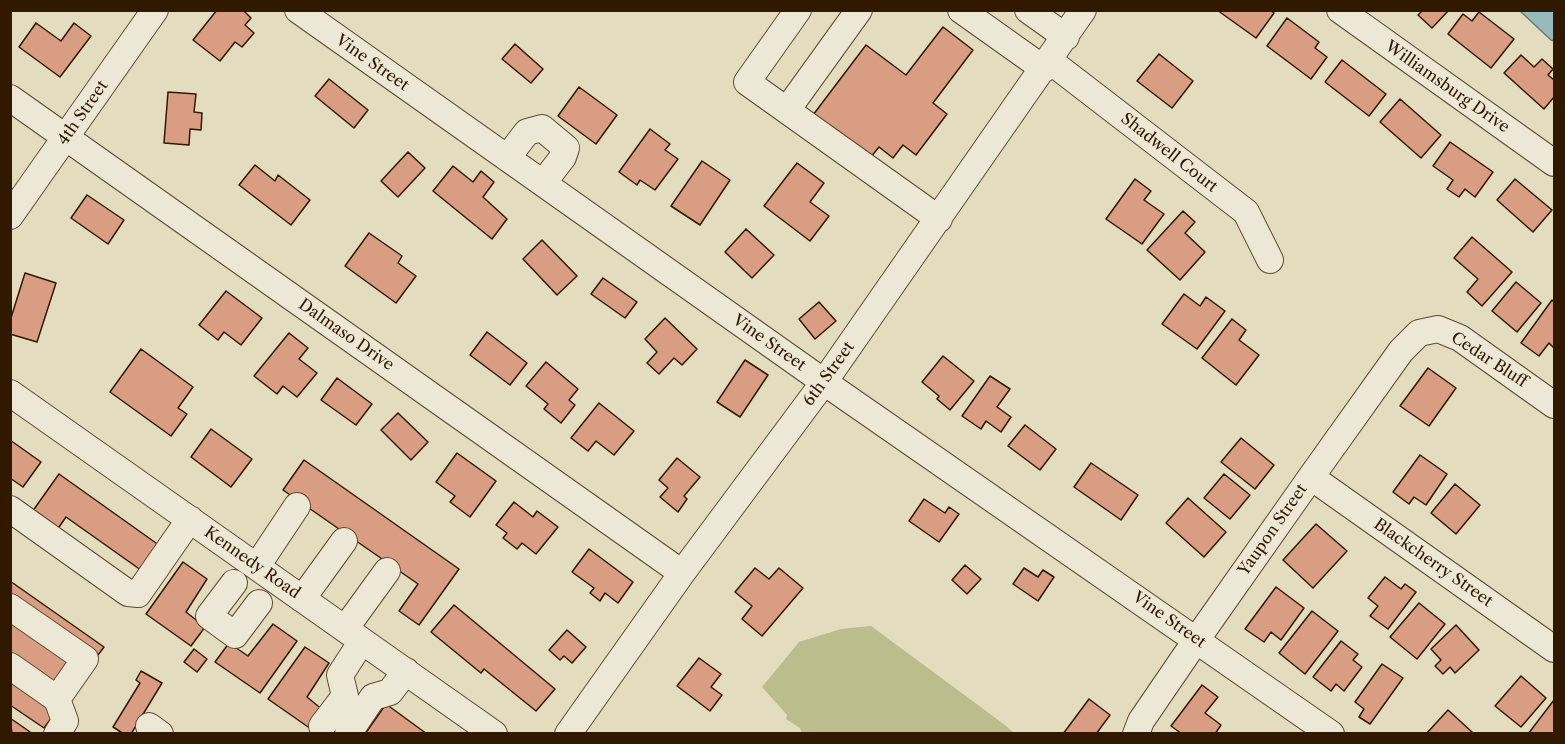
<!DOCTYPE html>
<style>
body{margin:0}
#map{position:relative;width:1565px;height:744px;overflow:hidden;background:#e3dcbf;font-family:"Libre Caslon Text",serif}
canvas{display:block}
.frame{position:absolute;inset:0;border:12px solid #311900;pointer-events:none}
</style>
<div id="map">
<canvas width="1565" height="744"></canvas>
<div class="frame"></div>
</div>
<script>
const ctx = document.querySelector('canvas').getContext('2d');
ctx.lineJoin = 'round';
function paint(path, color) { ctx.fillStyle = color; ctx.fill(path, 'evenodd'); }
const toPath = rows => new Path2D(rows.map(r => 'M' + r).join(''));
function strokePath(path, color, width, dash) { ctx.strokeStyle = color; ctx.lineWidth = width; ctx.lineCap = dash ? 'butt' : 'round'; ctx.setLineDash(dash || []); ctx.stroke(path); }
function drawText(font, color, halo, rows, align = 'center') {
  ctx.font = font + ' "Libre Caslon Text",serif'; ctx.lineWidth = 5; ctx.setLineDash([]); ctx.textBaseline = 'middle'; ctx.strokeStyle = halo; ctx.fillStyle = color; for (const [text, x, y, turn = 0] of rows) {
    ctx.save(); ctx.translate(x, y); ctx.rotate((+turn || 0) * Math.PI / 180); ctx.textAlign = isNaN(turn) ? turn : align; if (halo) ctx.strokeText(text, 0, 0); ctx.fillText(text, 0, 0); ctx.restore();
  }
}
paint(toPath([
 [871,626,1005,725,1014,733,802,733,800,728,786,719,787,715,762,687,799,642,841,629]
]), '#bbbe8c');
const water = toPath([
 [1520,11,1554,11,1554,41,1551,40,1520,11]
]);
paint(water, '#97baba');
strokePath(water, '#6e7a70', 1.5);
const building = toPath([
 [217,10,243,10,251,18,245,25,254,33,242,47,235,42,220,61,193,40,217,10],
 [1217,10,1271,10,1274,13,1256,38,1217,10],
 [1423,10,1449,10,1432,28,1418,15,1423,10],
 [1479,12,1514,39,1491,68,1448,34,1463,14,1472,21,1479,12],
 [1287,18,1319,42,1315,48,1327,57,1311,79,1267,46,1287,18],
 [36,23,61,41,74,23,91,36,60,77,19,47,36,23],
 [943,27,973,50,933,103,947,114,916,155,903,145,893,158,879,147,870,158,813,115,866,45,906,75,943,27],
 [515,44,543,69,531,83,502,59,515,44],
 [1159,54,1193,81,1172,108,1137,81,1159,54],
 [1521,55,1534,67,1542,59,1553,69,1548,75,1554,80,1554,97,1544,109,1504,73,1521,55],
 [1342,60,1386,94,1369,116,1325,82,1342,60],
 [329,79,368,110,354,128,315,96,329,79],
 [579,87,617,115,596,144,558,116,579,87],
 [168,92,196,94,194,112,202,113,201,130,190,129,189,145,164,143,168,92],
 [1400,99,1441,135,1421,158,1380,122,1400,99],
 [650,129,670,144,665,150,678,159,655,190,640,180,637,185,619,172,650,129],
 [1450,142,1493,172,1475,197,1465,189,1459,197,1447,189,1453,180,1433,166,1450,142],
 [408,152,425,168,398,197,381,181,408,152],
 [702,161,730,180,700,225,671,206,702,161],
 [797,163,824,183,810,202,829,216,810,241,764,206,797,163],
 [255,165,275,181,278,175,310,200,291,225,239,185,255,165],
 [453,166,473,182,481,171,494,182,483,197,507,219,492,239,433,191,453,166],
 [1135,179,1151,191,1144,200,1164,214,1142,244,1106,219,1135,179],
 [1515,179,1552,210,1533,232,1497,200,1515,179],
 [87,195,124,220,108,244,71,218,87,195],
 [1183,211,1195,222,1185,233,1205,252,1180,280,1147,250,1183,211],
 [746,229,774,255,752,278,725,252,746,229],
 [369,233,402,256,398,263,416,276,396,303,345,266,369,233],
 [1472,237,1512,272,1482,306,1467,292,1478,279,1454,258,1472,237],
 [542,240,577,276,557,295,523,259,542,240],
 [25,273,56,283,37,342,10,334,10,321,25,273],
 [603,278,637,302,625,318,591,294,603,278],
 [1516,282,1541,303,1517,332,1492,311,1516,282],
 [226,291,262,318,241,345,224,332,218,340,199,325,226,291],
 [1184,294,1200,306,1206,297,1225,311,1197,349,1162,324,1184,294],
 [1552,300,1554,302,1554,348,1549,343,1539,356,1521,343,1552,300],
 [819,302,836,321,815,339,799,319,819,302],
 [665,318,697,349,682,365,674,358,659,374,647,363,657,352,645,339,665,318],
 [1232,319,1246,330,1239,340,1259,355,1236,385,1202,358,1232,319],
 [487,332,527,363,510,385,470,355,487,332],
 [289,333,308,348,299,359,317,373,297,397,283,386,277,394,254,376,289,333],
 [141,349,193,387,178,408,187,414,171,436,110,392,141,349],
 [943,356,974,381,950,410,937,399,939,396,922,382,943,356],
 [745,360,768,375,740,417,717,402,745,360],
 [546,362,578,389,569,400,575,405,561,423,544,409,548,404,526,386,546,362],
 [1428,368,1456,388,1429,426,1400,406,1428,368],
 [990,376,1010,389,997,407,1011,417,1001,432,986,421,981,429,962,416,990,376],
 [337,378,372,404,356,425,321,400,337,378],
 [599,403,634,431,614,455,596,441,588,451,571,438,599,403],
 [398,413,428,442,411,460,381,430,398,413],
 [1025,425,1056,449,1040,470,1008,446,1025,425],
 [211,429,252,459,231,487,191,457,211,429],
 [1241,438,1274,465,1255,489,1221,462,1241,438],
 [10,440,41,462,23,487,10,478,10,440],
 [457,453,496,481,470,517,450,502,455,496,436,482,457,453],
 [1420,455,1447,474,1426,505,1414,497,1409,504,1393,492,1420,455],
 [677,458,700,477,684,496,687,499,678,512,660,497,668,488,659,480,677,458],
 [304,460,459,569,419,625,399,611,418,584,283,490,304,460],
 [1091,463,1138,495,1121,520,1074,487,1091,463],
 [59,474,163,548,145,573,66,517,57,530,32,512,59,474],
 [1224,474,1250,495,1230,519,1204,498,1224,474],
 [1455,484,1480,505,1456,534,1431,513,1455,484],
 [1188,498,1226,532,1204,557,1166,523,1188,498],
 [924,499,945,513,949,507,959,514,939,542,909,521,924,499],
 [514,502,533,517,537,511,558,527,536,554,522,543,517,549,503,538,507,533,496,525,514,502],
 [1316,524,1347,551,1313,588,1283,560,1316,524],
 [589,549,633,582,618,603,605,593,600,601,590,593,594,588,572,572,589,549],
 [183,562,207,579,186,612,205,627,191,646,146,614,183,562],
 [965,565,981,579,967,594,952,580,965,565],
 [755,568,769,579,779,568,803,588,762,636,742,619,752,606,735,592,755,568],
 [1024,568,1038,577,1043,570,1054,577,1038,601,1013,584,1024,568],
 [1385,577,1401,589,1405,584,1416,592,1388,629,1370,616,1378,606,1368,598,1385,577],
 [10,581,104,647,98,655,10,594,10,581],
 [1276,587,1304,608,1281,640,1271,632,1264,642,1245,629,1276,587],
 [1419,603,1445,624,1417,659,1390,637,1419,603],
 [454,605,555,689,536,711,484,669,481,673,431,632,454,605],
 [1312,611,1338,631,1305,674,1279,653,1312,611],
 [10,622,69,663,54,684,10,653,10,622],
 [273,624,297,641,260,693,215,662,229,643,248,656,273,624],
 [1456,625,1479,650,1455,673,1450,667,1443,674,1435,666,1441,660,1431,649,1456,625],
 [567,630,586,647,572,663,564,656,560,660,549,650,567,630],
 [1341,641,1358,654,1353,660,1362,667,1344,691,1336,684,1331,691,1313,677,1341,641],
 [305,647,329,663,307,697,324,711,311,729,268,699,305,647],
 [194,649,207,659,197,672,184,662,194,649],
 [699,658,721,674,711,687,722,695,710,711,677,686,699,658],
 [1382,664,1403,678,1370,724,1359,717,1364,709,1355,702,1382,664],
 [141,671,162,683,131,734,124,734,113,727,140,683,136,680,141,671],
 [1521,676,1546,698,1521,727,1495,706,1521,676],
 [10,682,55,713,44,728,10,705,10,682],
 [1202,685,1218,697,1205,713,1221,725,1215,734,1182,734,1171,726,1202,685],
 [1089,699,1110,715,1096,734,1063,734,1089,699],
 [1554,700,1554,734,1528,734,1554,700],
 [386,704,427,734,365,734,386,704],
 [1448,710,1472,732,1471,734,1426,734,1448,710],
 [10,718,33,734,12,734,10,718]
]);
paint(building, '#d99d84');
strokePath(building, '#311900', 1.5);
const minor = toPath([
 [298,10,824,382,1331,734],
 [798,10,747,82,939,219],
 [961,10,1044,69],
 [1028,10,1066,37],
 [1340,10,1554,163],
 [1050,61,1246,212,1270,260],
 [10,98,682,573],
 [787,110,859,10],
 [507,158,527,132,542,128,566,148,563,157,543,183],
 [10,216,155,10],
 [10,393,494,734],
 [1311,477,1554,649],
 [10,509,128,593,138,594,190,519],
 [257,566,297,506],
 [234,583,209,616,235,635,259,603],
 [302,599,344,541],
 [10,607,85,659,57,699],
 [345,629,387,571],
 [10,666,57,699,65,721,57,734],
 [149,726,160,734],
 [322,726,345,696,340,675,362,641],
 [348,734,373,697,390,692,406,671],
 [568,734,682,573,824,382,1083,10],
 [1136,734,1141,721,1197,639,1311,477,1401,351,1419,333,1438,329,1460,338,1554,405]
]);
strokePath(minor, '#5e4a30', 28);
strokePath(minor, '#ede8d5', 26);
drawText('16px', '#311900', '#ede8d5', [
 ["Vine Street",372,63,35],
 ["Williamsburg Drive",1447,87,35],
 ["4th Street",83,113,-55],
 ["Shadwell Court",1169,153,38],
 ["Dalmaso Drive",346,335,35],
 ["Vine Street",769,343,35],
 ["Cedar Bluff",1489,360,33],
 ["6th Street",829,374,-54],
 ["Yaupon Street",1273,530,-55],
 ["Kennedy Road",252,563,35],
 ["Blackcherry Street",1433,563,35],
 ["Vine Street",1169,620,35]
]);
</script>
